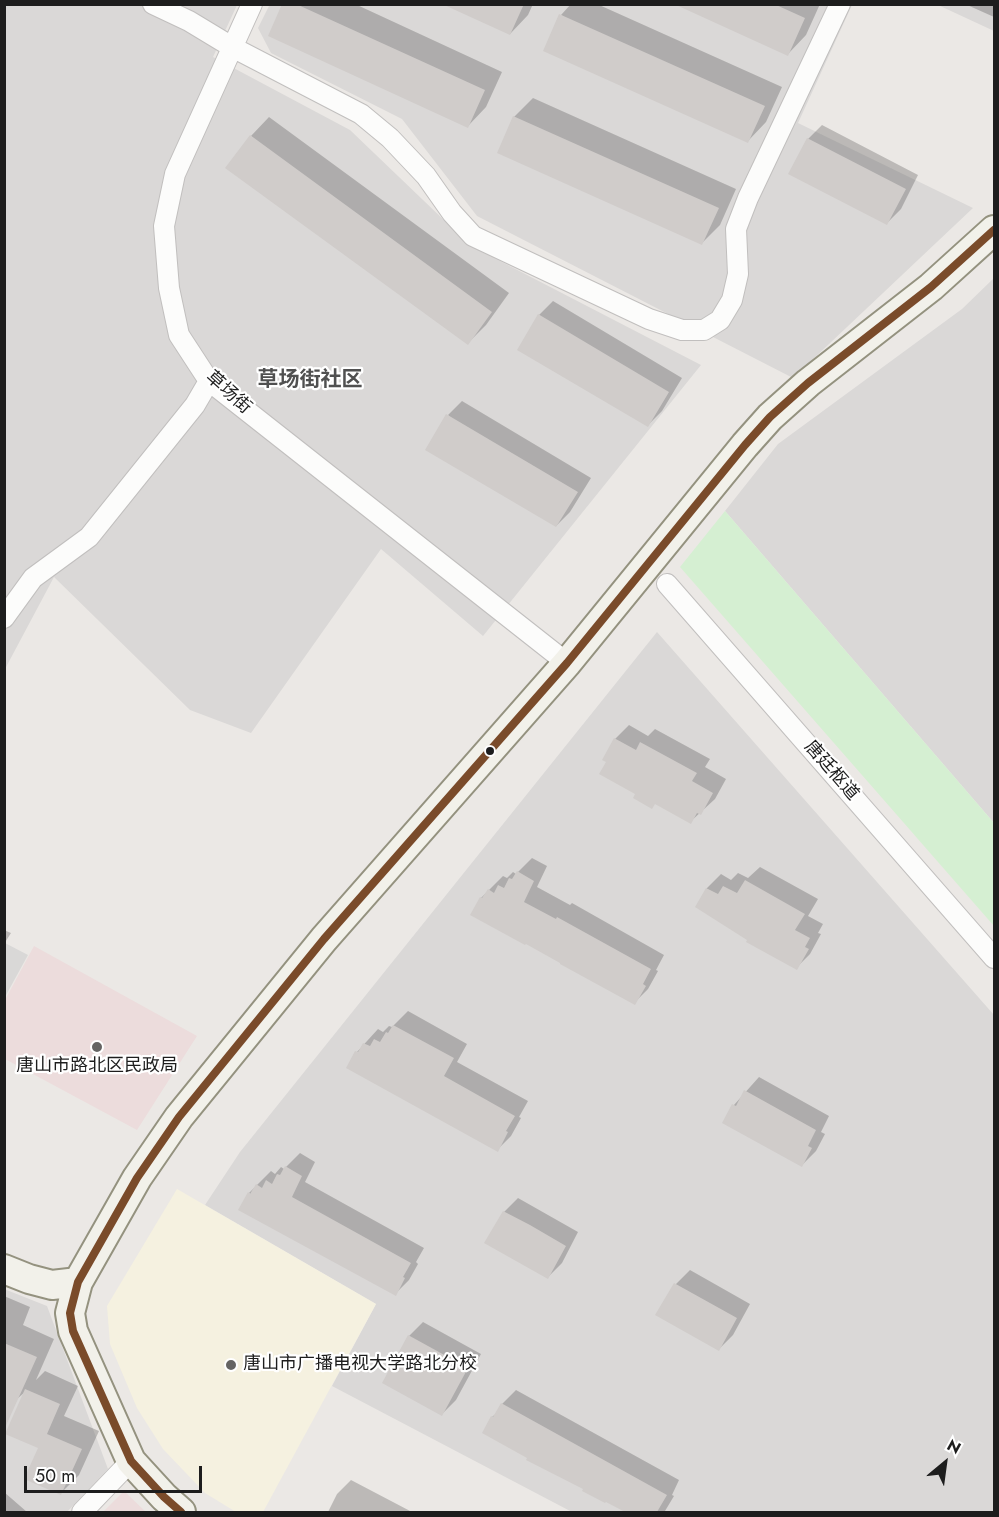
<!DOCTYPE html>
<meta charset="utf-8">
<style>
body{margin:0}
#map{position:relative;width:999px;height:1517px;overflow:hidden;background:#ebe8e5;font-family:Jost,sans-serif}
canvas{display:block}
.frame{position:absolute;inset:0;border:6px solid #1d1d1d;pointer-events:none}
.north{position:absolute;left:915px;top:1433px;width:60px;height:60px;-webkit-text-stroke:4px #fff;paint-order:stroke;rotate:29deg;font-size:16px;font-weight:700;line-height:24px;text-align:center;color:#1d1d1d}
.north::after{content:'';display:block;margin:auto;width:21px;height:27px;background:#1d1d1d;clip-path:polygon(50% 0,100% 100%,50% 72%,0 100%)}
.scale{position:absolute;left:24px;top:1466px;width:178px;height:27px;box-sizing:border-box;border:3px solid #1d1d1d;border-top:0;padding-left:8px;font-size:18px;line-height:21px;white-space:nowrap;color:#1d1d1d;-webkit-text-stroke:4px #fff;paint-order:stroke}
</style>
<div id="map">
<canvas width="999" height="1517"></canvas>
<div class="frame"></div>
<div class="north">N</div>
<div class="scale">50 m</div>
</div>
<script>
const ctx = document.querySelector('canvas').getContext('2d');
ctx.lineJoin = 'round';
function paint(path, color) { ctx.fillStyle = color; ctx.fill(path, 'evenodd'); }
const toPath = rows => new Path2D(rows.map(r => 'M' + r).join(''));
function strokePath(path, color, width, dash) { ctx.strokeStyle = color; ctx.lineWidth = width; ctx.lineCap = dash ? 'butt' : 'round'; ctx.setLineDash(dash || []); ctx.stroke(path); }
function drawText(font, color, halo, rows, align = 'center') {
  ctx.font = font + ' Jost,"Noto Sans SC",sans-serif'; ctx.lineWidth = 4.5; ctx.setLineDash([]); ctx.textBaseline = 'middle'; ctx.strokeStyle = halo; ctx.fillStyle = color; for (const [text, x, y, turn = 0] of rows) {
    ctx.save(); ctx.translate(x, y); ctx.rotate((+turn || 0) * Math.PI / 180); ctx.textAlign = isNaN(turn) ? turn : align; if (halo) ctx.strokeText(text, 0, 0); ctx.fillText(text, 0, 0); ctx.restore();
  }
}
paint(toPath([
 [270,4,852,5,798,123,973,208,793,378,477,216,402,119,271,53,258,28],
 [5,5,237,5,213,57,350,130,471,246,701,365,483,636,381,549,251,733,190,710,54,577,5,669],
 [938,5,994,5,994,31],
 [994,278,994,823,725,511,778,444,962,309],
 [657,632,994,1015,994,1512,572,1512,332,1386,376,1304,205,1205,240,1152],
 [4,1289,47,1306,108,1469,67,1512,5,1512]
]), '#dad8d7');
paint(toPath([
 [34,946,197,1036,137,1130,5,1059,5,1000],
 [124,1491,146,1512,103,1512]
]), '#ecdcdc');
paint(toPath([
 [177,1189,376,1304,263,1512,236,1512,205,1493,163,1449,137,1408,110,1344,107,1306]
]), '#f5f1e0');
paint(toPath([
 [5,943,28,955,5,997]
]), '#d9d8d7');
paint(toPath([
 [725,511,994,823,994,926,680,567]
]), '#d5efd2');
paint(toPath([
 [284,4,355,4,502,72,486,107,468,126],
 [446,4,533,4,528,15,510,34],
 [571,4,597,4,782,87,766,122,748,141,561,15],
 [677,4,820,4,806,35,788,54],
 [965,4,994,4,994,17],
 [533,98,736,189,720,225,702,243,514,117],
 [269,117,509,293,486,325,468,343,251,136],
 [822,125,918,175,901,209,887,223,808,139],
 [553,301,682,378,662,411,648,425,539,315],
 [462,401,591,478,570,512,556,526,448,415],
 [629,725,648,736,655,729,710,759,705,767,726,779,715,799,690,822,637,793,608,762,615,739],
 [532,858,547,866,537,887,570,905,572,903,664,955,656,970,658,971,648,989,634,1003,481,898,503,876,507,878,513,872,516,874],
 [760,867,818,899,808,916,823,924,818,933,821,934,810,954,796,968,697,907,707,888,721,874,731,880,738,873,748,878],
 [4,930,11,933,4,944],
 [408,1011,467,1044,457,1062,528,1101,519,1117,521,1118,511,1136,497,1150,357,1052,378,1029,383,1032,389,1026,392,1027],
 [759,1077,829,1116,821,1132,825,1134,816,1151,802,1165,724,1122,734,1105],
 [300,1153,315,1162,305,1182,424,1248,416,1262,418,1264,409,1280,395,1294,349,1268,249,1193,271,1171,275,1174,281,1167,284,1169],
 [518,1198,578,1232,562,1263,548,1277,504,1212],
 [690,1270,750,1304,733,1335,719,1349,658,1315,676,1284],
 [4,1296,30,1307,23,1325,54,1339,36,1380,45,1371,78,1386,64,1416,99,1431,79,1475,61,1493,40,1447,26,1391,17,1399,4,1393],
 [423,1322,481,1354,456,1400,442,1414,409,1336],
 [516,1390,679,1480,672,1495,674,1496,665,1511,664,1512,629,1512,585,1489,492,1417,498,1412,502,1404],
 [351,1480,412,1512,328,1512,337,1494],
 [4,1492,27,1512,4,1512]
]), '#0003');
paint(toPath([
 [282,4,296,4,485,90,468,128,268,36],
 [442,4,524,4,510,35],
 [674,4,774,4,805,18,788,56],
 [559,14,765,106,748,143,543,51],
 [513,116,719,208,702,245,497,153],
 [250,135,492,312,468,345,225,168],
 [807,138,906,189,887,225,788,174],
 [538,314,669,392,648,427,517,350],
 [446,414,578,492,556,527,425,450],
 [614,738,636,750,640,742,697,773,692,781,713,793,701,815,697,813,691,824,655,804,652,809,633,798,635,794,599,774,606,762,602,760],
 [517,871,534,881,524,902,556,919,557,917,651,969,643,984,646,986,635,1005,560,964,560,963,526,944,525,945,470,915,480,897,482,898,488,889,494,893,498,885,504,888,509,878,512,879],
 [745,880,805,914,795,930,810,938,805,947,809,949,797,970,746,942,747,940,695,907,706,888,718,894,723,886,737,893],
 [393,1025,454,1058,444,1076,515,1116,506,1131,508,1132,498,1152,346,1068,355,1051,358,1052,363,1043,370,1046,374,1039,380,1042,386,1032,388,1033],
 [744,1090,816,1130,808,1146,812,1148,802,1167,722,1123,732,1104,736,1106],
 [285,1166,302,1176,292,1197,411,1263,403,1277,405,1278,396,1296,238,1210,248,1192,250,1194,256,1184,262,1188,266,1180,272,1184,277,1174,280,1175],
 [503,1211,530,1225,566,1246,548,1279,484,1243],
 [674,1283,737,1318,719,1351,655,1315],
 [408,1335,468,1368,442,1416,382,1383],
 [4,1343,37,1357,4,1430],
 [25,1389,60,1404,47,1434,82,1449,61,1495,24,1479,38,1448,5,1434],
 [501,1403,667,1495,657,1512,625,1512,606,1502,605,1503,582,1491,583,1489,526,1460,527,1458,482,1433,491,1416,493,1417]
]), '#d0ccca');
const street = toPath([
 [153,4,189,21,232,47,361,114,390,138,426,176,452,213,473,236,649,319,682,330,704,330,720,320,732,300,738,274,736,229,748,198,840,4],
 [252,4,175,174,164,226,169,288,179,335,209,381,567,663],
 [667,584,994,958],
 [4,618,33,578,89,537,195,405,209,381],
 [82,1512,131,1461]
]);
const secondary = toPath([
 [4,1269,29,1279,52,1285,78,1282],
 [181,1512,164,1497,131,1461,73,1331,70,1313,78,1282,137,1178,179,1117,324,939,567,663,745,445,770,417,808,383,931,287,994,230]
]);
strokePath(street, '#c1bfbe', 22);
strokePath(secondary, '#94927f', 32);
strokePath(street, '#fcfcfb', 20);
strokePath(secondary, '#f2f1ea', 28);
strokePath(toPath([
 [181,1512,164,1497,131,1461,73,1331,70,1313,78,1282,137,1178,179,1117,324,939,567,663,745,445,770,417,808,383,931,287,994,230]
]), '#7a4b2a', 8);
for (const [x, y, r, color] of [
 [490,751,5,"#1d1d1d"],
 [97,1047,6,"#656463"],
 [231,1365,6,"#656463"]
]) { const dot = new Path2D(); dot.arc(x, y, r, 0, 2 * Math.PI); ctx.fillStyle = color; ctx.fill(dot); strokePath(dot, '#fff', 2); }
drawText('18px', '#1d1d1d', '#fff', [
 ["草场街",228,393,42],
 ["唐廷枢道",831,771,49]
]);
drawText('18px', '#1d1d1d', '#fff', [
 ["唐山市路北区民政局",97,1067],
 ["唐山市广播电视大学路北分校",243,1365,"left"]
]);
drawText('bold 21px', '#505050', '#fff', [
 ["草场街社区",310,381]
]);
</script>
